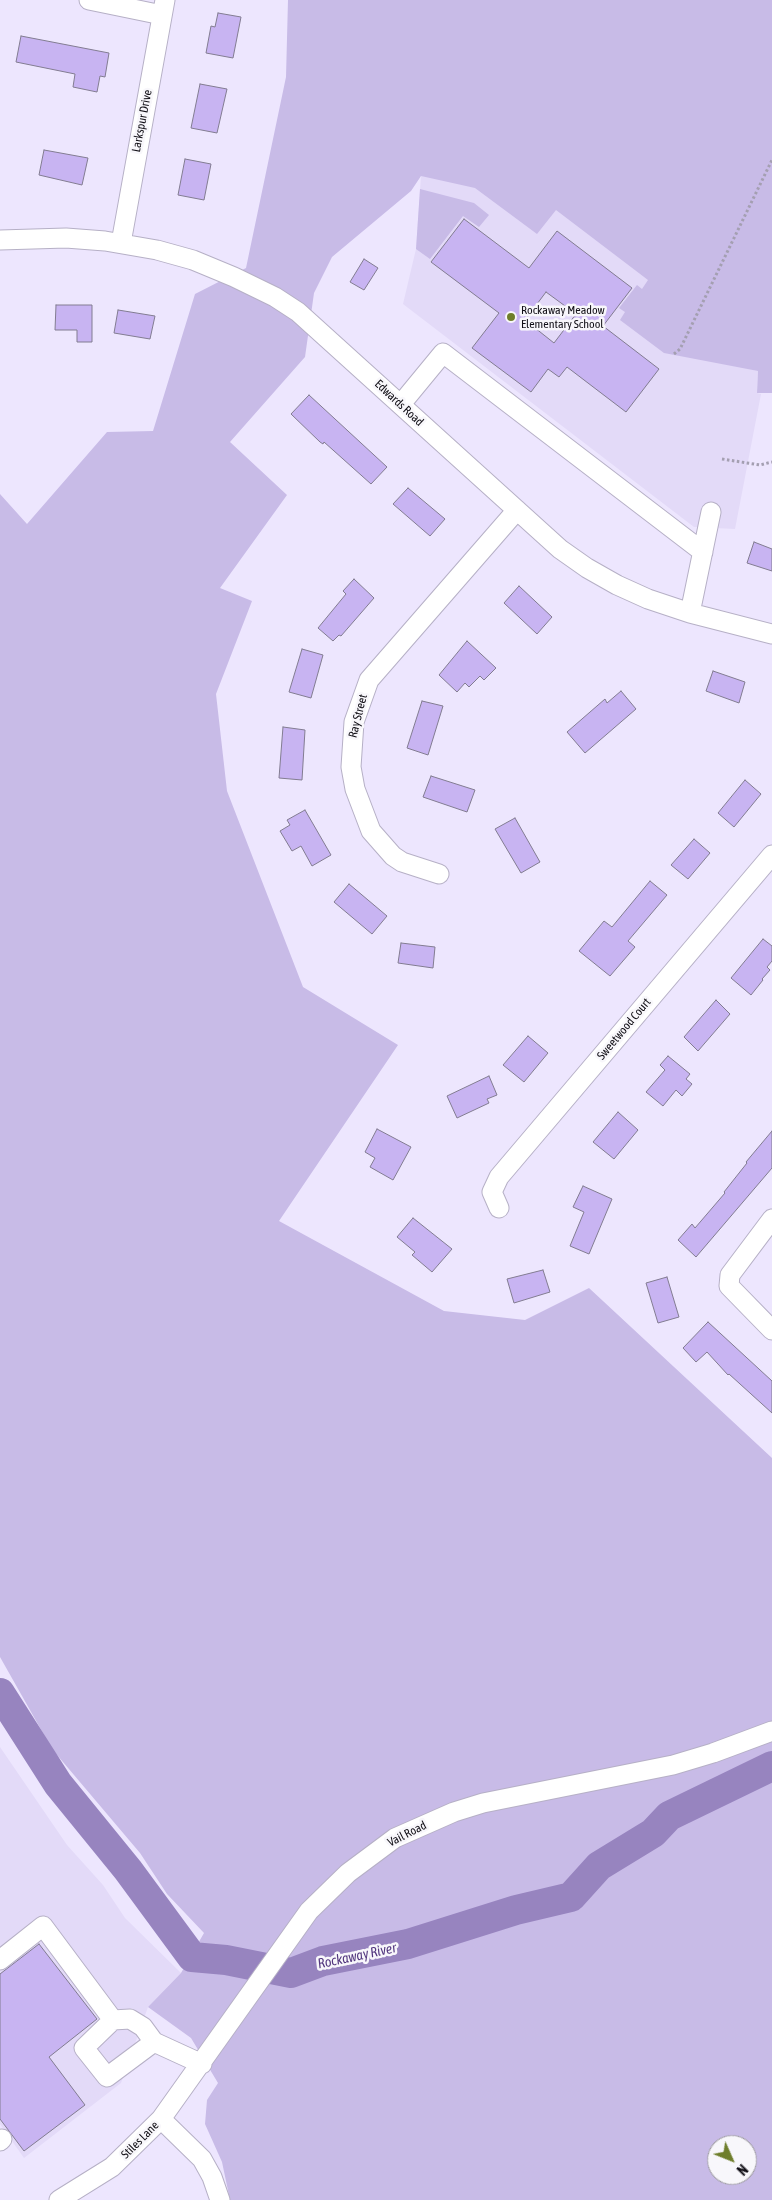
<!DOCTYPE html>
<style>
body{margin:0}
#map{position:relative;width:772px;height:2200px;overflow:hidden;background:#ede6fe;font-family:"Asap Condensed",sans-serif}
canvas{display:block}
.north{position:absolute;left:707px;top:2135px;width:50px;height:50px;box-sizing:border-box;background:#f8f7fb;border:1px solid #9c9a9f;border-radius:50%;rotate:134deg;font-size:14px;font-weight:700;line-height:20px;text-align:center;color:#110f16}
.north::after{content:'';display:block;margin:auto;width:18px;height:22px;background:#6f7e2c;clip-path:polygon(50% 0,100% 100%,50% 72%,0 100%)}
</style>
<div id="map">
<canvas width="772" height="2200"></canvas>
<div class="north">N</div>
</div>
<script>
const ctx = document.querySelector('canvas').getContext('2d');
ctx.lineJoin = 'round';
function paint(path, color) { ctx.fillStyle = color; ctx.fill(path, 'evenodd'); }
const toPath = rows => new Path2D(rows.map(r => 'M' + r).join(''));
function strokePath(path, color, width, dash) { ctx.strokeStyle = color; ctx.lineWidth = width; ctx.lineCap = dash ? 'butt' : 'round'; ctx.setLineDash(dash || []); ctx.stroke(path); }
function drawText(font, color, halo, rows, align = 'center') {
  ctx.font = font + ' "Asap Condensed",sans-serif'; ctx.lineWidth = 5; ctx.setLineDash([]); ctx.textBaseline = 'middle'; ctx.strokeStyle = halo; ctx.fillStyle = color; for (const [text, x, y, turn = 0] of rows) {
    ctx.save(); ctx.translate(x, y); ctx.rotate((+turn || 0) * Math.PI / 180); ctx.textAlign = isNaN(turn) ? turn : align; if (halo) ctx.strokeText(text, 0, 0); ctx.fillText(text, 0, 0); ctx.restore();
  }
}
paint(toPath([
 [499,68,742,367,758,371,757,393,761,394,735,529,694,527,403,304,416,249,421,176],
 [0,1747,67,1845,103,1885,125,1918,181,1973,148,2007,121,2083,24,2158,0,2124]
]), '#e3daf8');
paint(toPath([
 [288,0,772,0,772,393,757,393,758,371,664,353,620,320,625,312,619,308,637,285,642,289,648,280,556,210,537,234,475,188,421,176,411,191,332,257,314,293,305,357,230,442,287,495,220,588,252,601,216,694,227,791,303,987,398,1045,279,1221,444,1311,525,1320,589,1288,772,1458,772,2200,230,2200,222,2162,205,2124,207,2100,218,2083,191,2038,148,2007,181,1973,204,1933,167,1894,140,1853,52,1749,0,1657,0,494,27,524,107,432,153,431,195,294,246,268,286,77],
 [717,2145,747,2145,747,2175,717,2175],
 [420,189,474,203,489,215,479,227,463,216,430,259,416,249]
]), '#c8bbe7');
strokePath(toPath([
 [0,1693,58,1784,128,1870,192,1957,226,1960,291,1973,323,1961,408,1944,516,1910,571,1897,599,1866,653,1833,669,1816,772,1766]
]), '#9784bf', 30);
const building = toPath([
 [218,13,241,17,233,58,206,53,211,26,215,27,218,13],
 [21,36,109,53,105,77,100,76,97,92,73,87,75,74,16,62,21,36],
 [200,84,227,89,217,133,191,128,200,84],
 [44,150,88,158,82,185,39,175,44,150],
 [185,159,211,164,204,200,178,195,185,159],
 [464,219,529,268,557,231,632,288,603,326,659,369,626,412,567,367,559,377,548,369,531,392,472,348,499,313,431,262,464,219],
 [546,292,576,314,554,343,525,320,546,292],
 [364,259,378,268,364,290,350,282,364,259],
 [56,305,92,305,92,342,77,342,77,330,55,330,56,305],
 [118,310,155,316,150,339,114,333,118,310],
 [309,395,387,467,371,484,324,442,323,444,320,442,291,414,309,395],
 [408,488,445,519,430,536,393,504,408,488],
 [754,542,772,549,772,571,747,563,754,542],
 [354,579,374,598,341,636,339,635,333,641,318,628,346,594,343,591,354,579],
 [519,586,552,617,537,634,504,603,519,586],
 [467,641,496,668,484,680,480,676,469,687,465,683,457,692,439,675,467,641],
 [302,649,323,655,311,698,289,692,302,649],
 [713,671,745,682,739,703,706,691,713,671],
 [621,691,636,709,585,753,567,732,605,699,607,703,621,691],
 [422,701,443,706,428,755,407,748,422,701],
 [283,727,305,730,302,780,279,778,283,727],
 [431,776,475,790,467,812,423,797,431,776],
 [745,780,761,794,734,827,718,813,745,780],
 [305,810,331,855,312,866,301,846,292,851,280,831,290,825,287,820,305,810],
 [515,818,540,862,521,873,495,829,515,818],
 [694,839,710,853,688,879,671,865,694,839],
 [650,881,667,895,628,941,635,947,610,976,579,951,604,921,612,927,650,881],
 [349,884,387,916,372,934,334,902,349,884],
 [763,939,772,946,772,961,767,967,770,970,762,979,763,980,751,995,731,978,763,939],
 [401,943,435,947,433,968,398,963,401,943],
 [716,1000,730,1014,698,1051,684,1037,716,1000],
 [528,1036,548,1053,524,1082,503,1065,528,1036],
 [668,1056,690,1074,686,1079,692,1084,682,1096,676,1090,663,1106,646,1092,665,1070,660,1065,668,1056],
 [489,1076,497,1095,487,1099,489,1103,457,1118,447,1096,489,1076],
 [618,1112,638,1130,614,1159,593,1142,618,1112],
 [377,1129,411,1147,393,1180,370,1167,375,1158,365,1152,377,1129],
 [772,1131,772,1168,696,1257,678,1240,692,1224,695,1228,725,1193,724,1192,747,1163,746,1162,772,1131],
 [583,1186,612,1199,589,1254,570,1246,584,1212,573,1207,583,1186],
 [413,1218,452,1249,432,1272,412,1255,415,1252,397,1237,413,1218],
 [543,1270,550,1292,514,1303,507,1279,543,1270],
 [667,1277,679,1317,658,1323,646,1283,667,1277],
 [708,1322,772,1381,772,1413,729,1374,728,1375,707,1352,696,1362,683,1348,708,1322],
 [39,1944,97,2019,49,2057,85,2105,24,2151,0,2119,0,1974,39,1944]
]);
paint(building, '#c8b4f2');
strokePath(building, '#827c91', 1);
const minor = toPath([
 [89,0,162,15],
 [0,240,66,238,105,241,157,250,193,260,234,277,275,297,298,312,560,549,587,568,617,585,648,599,690,613,772,634],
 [121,243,165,0],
 [401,404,443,353,703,552],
 [690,613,711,512],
 [439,874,402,862,393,856,371,831,355,789,351,767,354,722,369,680,517,510],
 [499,1208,492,1192,499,1177,772,855],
 [772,1219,730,1275,729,1286,772,1330],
 [0,1960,43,1926,113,2020,130,2019,143,2027,154,2042,202,2064],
 [113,2020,84,2048,107,2077,154,2042],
 [161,2119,202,2159,212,2177,220,2200],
 [0,2141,2,2139],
 [59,2200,112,2167,161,2119,309,1911,348,1873,395,1838,454,1812,483,1803,673,1765,713,1753,772,1731]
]);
strokePath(minor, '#b6b0c6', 21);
strokePath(toPath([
 [674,354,680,349,772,160],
 [722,459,760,465,772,462]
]), '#a49fb1', 3, [2.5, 2.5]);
strokePath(minor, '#fff', 19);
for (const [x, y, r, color] of [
 [511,317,5,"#6f7e2c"]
]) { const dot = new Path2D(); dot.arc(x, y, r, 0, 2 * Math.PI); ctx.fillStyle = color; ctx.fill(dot); strokePath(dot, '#f8f7fb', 2); }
drawText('12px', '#110f16', '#f8f7fb', [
 ["Larkspur Drive",142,121,-79],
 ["Edwards Road",399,403,43],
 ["Ray Street",358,716,-76],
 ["Sweetwood Court",624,1029,-50],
 ["Vail Road",407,1834,-27],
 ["Stiles Lane",140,2140,-45]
]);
drawText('12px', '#110f16', '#f8f7fb', [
 ["Rockaway Meadow",521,310],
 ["Elementary School",521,324]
], 'left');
drawText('italic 14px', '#52367e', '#f8f7fb', [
 ["Rockaway River",357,1956,-12]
]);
</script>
